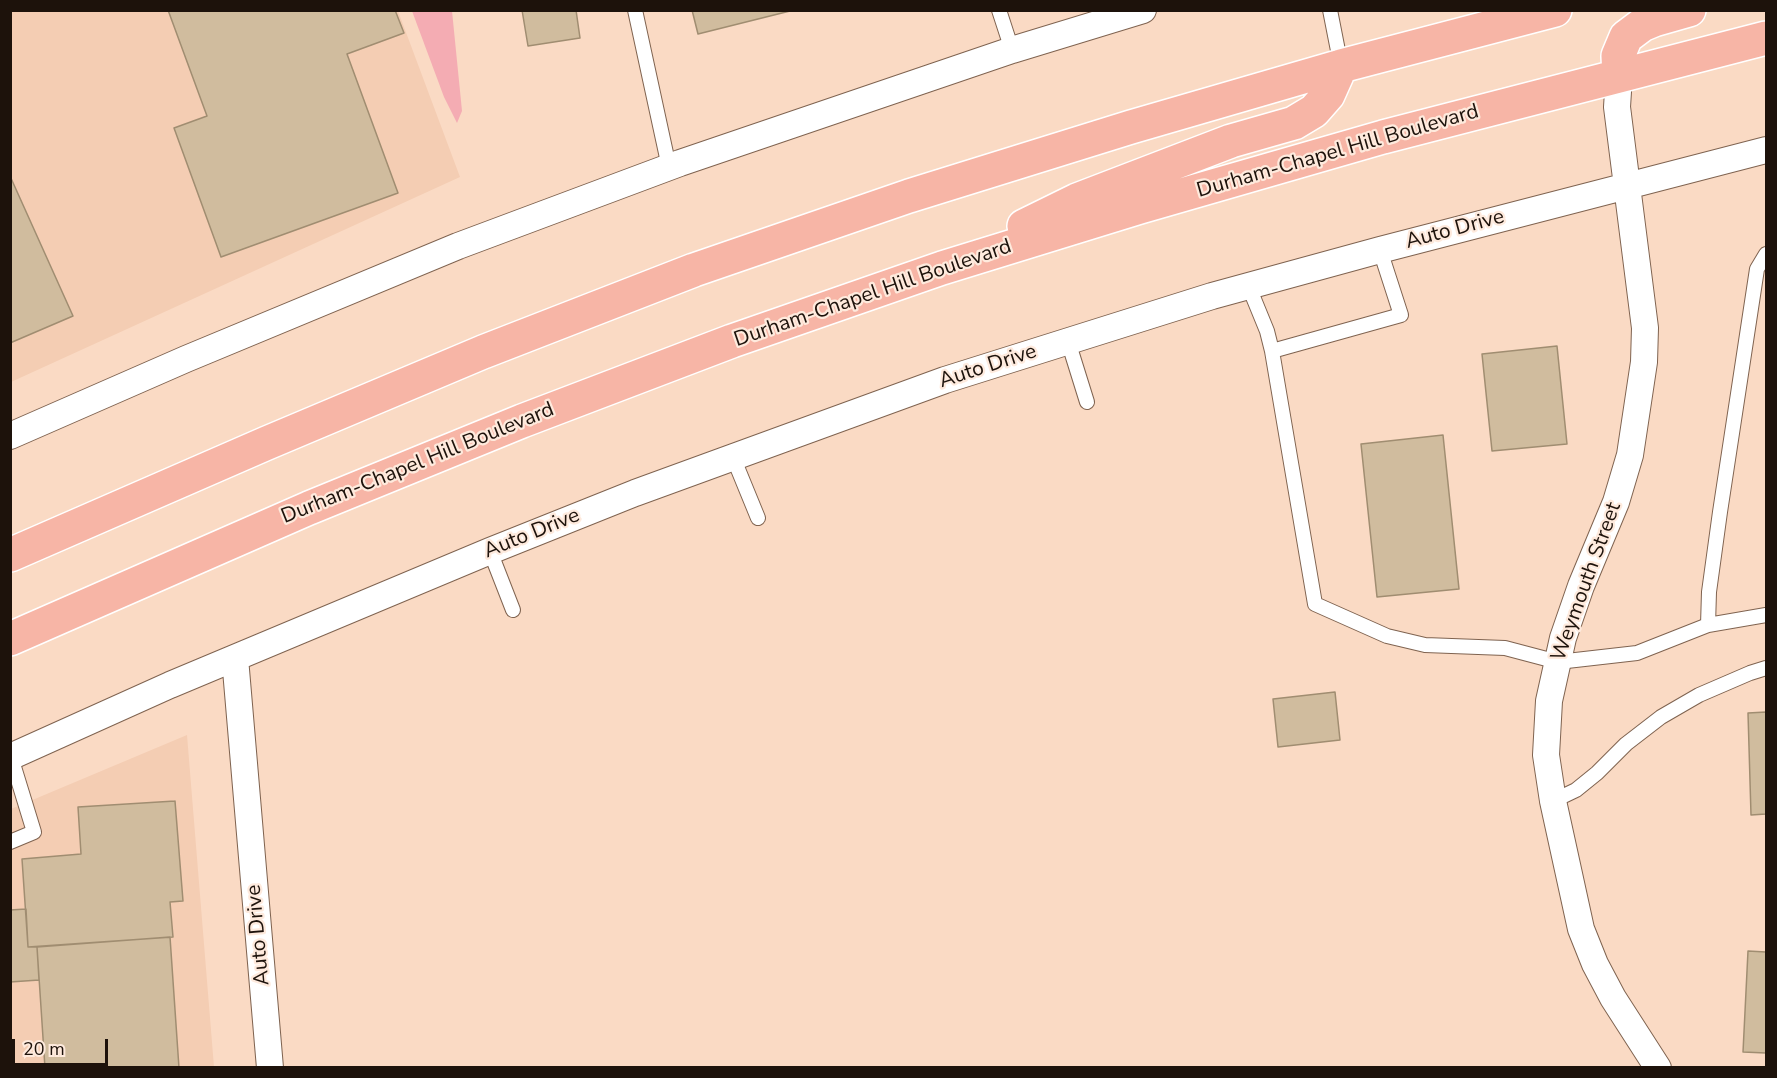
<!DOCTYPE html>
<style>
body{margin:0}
#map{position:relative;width:1777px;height:1078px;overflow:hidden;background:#fadac4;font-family:"Nunito Sans",sans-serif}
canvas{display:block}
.frame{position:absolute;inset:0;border:12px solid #1d120b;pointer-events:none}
.scale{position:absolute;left:12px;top:1039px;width:96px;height:27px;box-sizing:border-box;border:3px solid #1d120b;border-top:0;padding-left:8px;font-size:18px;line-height:21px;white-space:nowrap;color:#1d120b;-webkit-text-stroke:4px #feeadd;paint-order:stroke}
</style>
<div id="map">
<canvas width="1777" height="1078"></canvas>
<div class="frame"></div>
<div class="scale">20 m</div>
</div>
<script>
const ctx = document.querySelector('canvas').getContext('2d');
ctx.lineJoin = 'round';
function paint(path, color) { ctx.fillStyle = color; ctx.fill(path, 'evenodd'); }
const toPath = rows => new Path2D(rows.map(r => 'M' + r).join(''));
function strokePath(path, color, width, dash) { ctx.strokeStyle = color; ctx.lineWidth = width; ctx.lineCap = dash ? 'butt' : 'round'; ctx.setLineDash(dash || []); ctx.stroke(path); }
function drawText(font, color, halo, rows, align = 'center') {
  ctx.font = font + ' "Nunito Sans",sans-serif'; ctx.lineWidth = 4.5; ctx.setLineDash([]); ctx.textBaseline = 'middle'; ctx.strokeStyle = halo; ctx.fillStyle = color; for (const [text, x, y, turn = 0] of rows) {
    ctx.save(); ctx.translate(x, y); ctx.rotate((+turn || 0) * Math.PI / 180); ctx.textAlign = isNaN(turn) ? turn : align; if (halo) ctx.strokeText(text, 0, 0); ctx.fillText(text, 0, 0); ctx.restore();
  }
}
paint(toPath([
 [10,11,398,11,460,177,11,382],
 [187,735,214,1067,11,1068,11,809]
]), '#f4cdb3');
paint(toPath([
 [412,11,452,11,462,111,457,123,444,97]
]), '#f4acb3');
const building = toPath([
 [168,10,395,10,404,33,347,54,398,193,221,257,174,128,207,116,168,10],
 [522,10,576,10,580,38,528,46,522,10],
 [692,10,794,10,698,34,692,10],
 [10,176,73,316,10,343,10,176],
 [1557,346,1567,444,1492,451,1482,354,1557,346],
 [1443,435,1459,589,1377,597,1361,444,1443,435],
 [1335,692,1340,740,1278,747,1273,699,1335,692],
 [1766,712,1766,814,1751,815,1748,713,1766,712],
 [175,801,183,901,170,902,173,937,28,947,22,859,81,854,78,807,175,801],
 [26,909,28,947,37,947,39,980,10,982,10,910,26,909],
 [170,937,179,1068,45,1068,37,947,170,937],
 [1748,951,1766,952,1766,1053,1743,1052,1748,951]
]);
paint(building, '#d0bc9e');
strokePath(building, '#a08d71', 1.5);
const service = toPath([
 [635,10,669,167],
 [999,10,1012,50],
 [1330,10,1341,66],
 [1249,287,1267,331,1272,351,1401,315,1380,250],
 [1068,341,1087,402],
 [1272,351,1315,604,1387,636,1425,645,1505,648,1558,662,1637,653,1708,625,1766,615],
 [733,457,758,518],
 [490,551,513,610],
 [1708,625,1709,592,1720,512,1757,269,1766,254],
 [1553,801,1576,790,1597,773,1626,744,1661,717,1699,695,1750,673,1766,668],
 [10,842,34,832,11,757]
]);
const minor = toPath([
 [1619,76,1617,107,1645,328,1644,362,1630,455,1616,502,1581,586,1563,638,1549,701,1546,755,1553,801,1581,929,1595,964,1613,998,1658,1068],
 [10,436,186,359,458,246,680,163,1012,50,1143,10],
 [235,658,270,1068],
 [10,757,170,685,490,551,635,493,945,380,1212,296,1380,250,1766,150]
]);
const primary = toPath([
 [1619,76,1618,56,1626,37,1642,25,1654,20,1689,10],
 [1024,226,1077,200,1231,141,1294,123,1314,111,1328,95,1341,66],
 [10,555,267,443,483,352,694,270,909,196,1131,127,1341,66,1555,10],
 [10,639,309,508,522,421,732,341,942,268,1140,207,1383,137,1766,38]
]);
strokePath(service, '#7f6350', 16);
strokePath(minor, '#7f6350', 28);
strokePath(primary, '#fff', 36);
strokePath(service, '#fff', 14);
strokePath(minor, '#fff', 26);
strokePath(primary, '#f7b5a6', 33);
drawText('21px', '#1d120b', '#feeadd', [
 ["Durham-Chapel Hill Boulevard",1338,152,-16],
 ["Auto Drive",1455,230,-15],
 ["Durham-Chapel Hill Boulevard",873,294,-19],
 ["Auto Drive",988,367,-18],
 ["Durham-Chapel Hill Boulevard",418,464,-22],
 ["Auto Drive",532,534,-22],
 ["Weymouth Street",1587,582,-70],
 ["Auto Drive",259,935,-95]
]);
</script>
